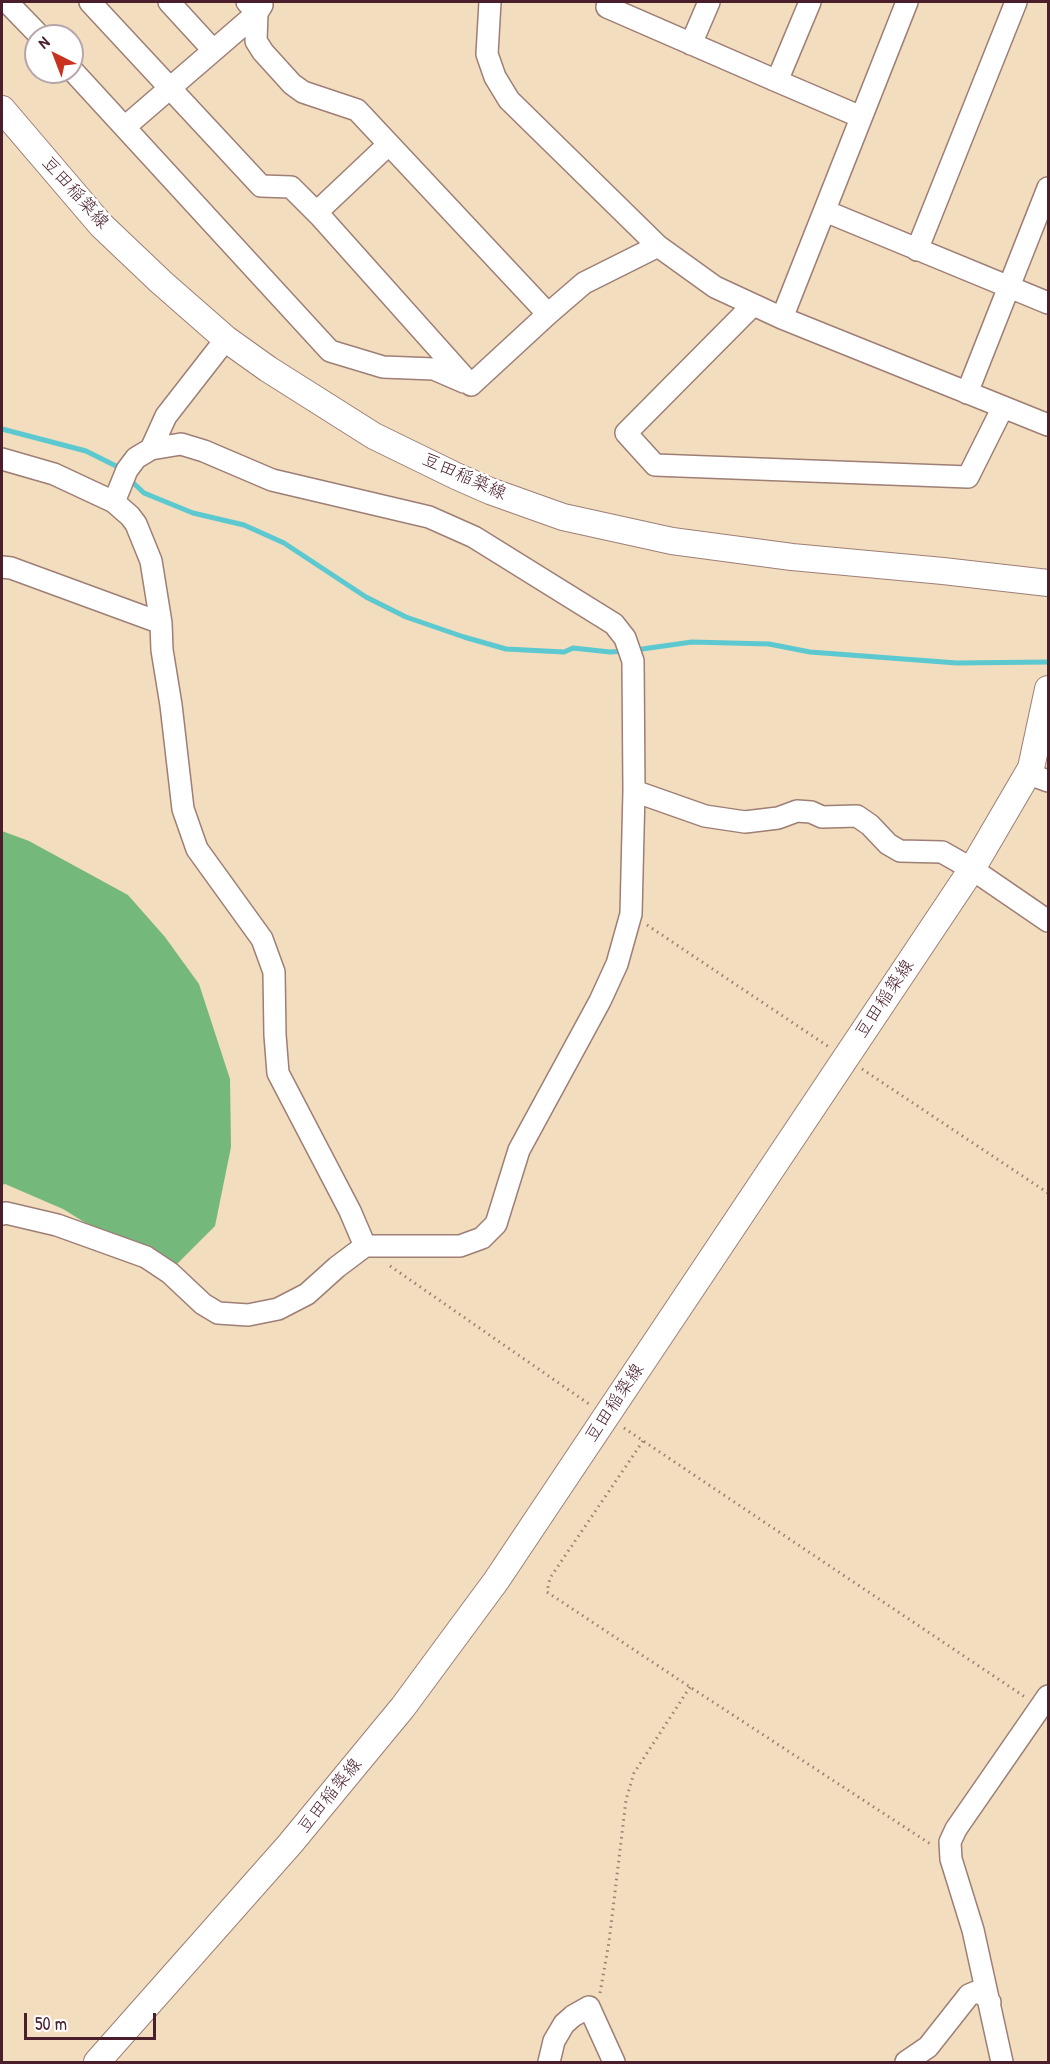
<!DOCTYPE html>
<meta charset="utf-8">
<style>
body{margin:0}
#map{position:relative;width:1050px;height:2064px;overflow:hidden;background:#f2ddbf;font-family:"Patrick Hand",sans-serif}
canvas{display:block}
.frame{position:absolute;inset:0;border:3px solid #4a1f2b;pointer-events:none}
.north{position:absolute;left:24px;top:24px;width:60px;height:60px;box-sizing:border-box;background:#fff;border:2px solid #b7a5aa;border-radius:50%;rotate:318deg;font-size:16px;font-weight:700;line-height:24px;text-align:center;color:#4a1f2b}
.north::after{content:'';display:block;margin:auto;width:21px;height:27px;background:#c8321e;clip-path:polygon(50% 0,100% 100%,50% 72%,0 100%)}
.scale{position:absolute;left:24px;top:2013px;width:132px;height:27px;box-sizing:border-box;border:3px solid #4a1f2b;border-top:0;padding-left:8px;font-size:18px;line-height:21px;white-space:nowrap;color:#4a1f2b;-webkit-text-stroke:4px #fff;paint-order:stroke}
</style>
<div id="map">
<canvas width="1050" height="2064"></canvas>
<div class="frame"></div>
<div class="north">N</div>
<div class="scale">50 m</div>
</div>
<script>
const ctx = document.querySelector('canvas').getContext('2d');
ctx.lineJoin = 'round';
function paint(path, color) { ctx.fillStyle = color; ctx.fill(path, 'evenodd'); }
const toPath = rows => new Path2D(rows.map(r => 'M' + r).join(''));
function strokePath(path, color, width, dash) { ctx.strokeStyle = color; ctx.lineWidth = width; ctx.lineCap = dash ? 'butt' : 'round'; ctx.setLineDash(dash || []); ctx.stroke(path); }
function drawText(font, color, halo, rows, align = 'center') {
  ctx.font = font + ' "Patrick Hand","Klee One",sans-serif'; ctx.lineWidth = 5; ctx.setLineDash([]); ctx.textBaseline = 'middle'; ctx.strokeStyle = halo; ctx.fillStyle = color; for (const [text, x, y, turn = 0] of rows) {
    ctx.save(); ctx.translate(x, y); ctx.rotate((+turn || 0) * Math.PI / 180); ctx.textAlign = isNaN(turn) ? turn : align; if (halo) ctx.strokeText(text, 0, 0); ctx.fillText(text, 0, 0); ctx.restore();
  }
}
paint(toPath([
 [2,831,29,841,128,895,165,937,199,984,230,1079,231,1147,215,1226,173,1268,110,1238,63,1209,5,1184,2,1185]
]), '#75b87c');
strokePath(toPath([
 [2,429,86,451,116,466,122,472],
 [128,478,144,493,193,513,244,525,284,543,366,597,406,617,464,637,506,649,564,652,573,648,610,652,626,651],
 [635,650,692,642,769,644,810,652,957,663,1048,662]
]), '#5bc9cf', 5);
const minor = toPath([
 [7,2,40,36],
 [90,2,261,186,291,187,320,216,471,385],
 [169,2,213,50],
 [247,2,257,13,256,41,263,52,292,84,303,92,357,110,548,314],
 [490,2,487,54,495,77,509,100,658,246,715,287,782,318,1048,425],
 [610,2,607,7,777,81,810,2],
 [691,44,709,2],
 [72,70,330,351,383,367,434,369,464,382],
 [777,81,861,117],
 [126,126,257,13,262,5],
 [825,211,1048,303],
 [317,212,389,144],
 [917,250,1016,2],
 [753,305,626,433,655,465,968,477,1003,407],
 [782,318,907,2],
 [471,385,548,314,584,283,658,246],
 [967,393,1048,188],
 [151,449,166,416,226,339],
 [2,459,54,474,114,502,130,516,136,524,151,561,161,623,162,650,171,705,183,809,197,849,262,939,274,972,275,1035,278,1073,350,1211,365,1246],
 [2,567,11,568,161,623],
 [1029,774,1048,781],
 [634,791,705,816,745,822,778,818,797,811,811,812,822,817,857,816,870,825,888,844,900,851,942,852,972,869,1048,921],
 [2,1214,6,1213,57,1225,146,1257,170,1273,203,1304,218,1313,248,1315,278,1309,307,1294,337,1267,365,1246,460,1246,482,1238,496,1224,519,1150,600,1001,617,964,631,914,634,791,633,661,625,638,614,624,474,537,429,517,272,480,204,451,181,444,151,449,136,458,127,470,114,502],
 [549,2062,554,2041,564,2024,573,2016,589,2007,614,2062],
 [906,2062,928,2047,969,1995,976,1992,984,1995,990,2002],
 [1002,2062,973,1930,951,1859,950,1842,956,1829,1048,1696]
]);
const major = toPath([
 [2,109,101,225,161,282,226,339,268,369,374,436,456,476,490,491,563,517,672,541,792,557,943,571,1048,583],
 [97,2062,290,1844,403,1707,496,1581,972,869,1031,768,1048,689]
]);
strokePath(minor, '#9e7e75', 24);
strokePath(major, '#9e7e75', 28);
strokePath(toPath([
 [647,925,829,1047],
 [862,1069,1048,1193],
 [390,1266,589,1404],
 [624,1428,1025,1697],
 [643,1441,550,1578,547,1592,690,1687,932,1845],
 [600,1993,609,1942,626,1800,634,1773,690,1687]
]), '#9e7e75', 3, [1.5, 4.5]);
strokePath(minor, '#fff', 21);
strokePath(major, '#fff', 26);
drawText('18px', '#4a1f2b', '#fff', [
 ["豆田稲築線",75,193,48],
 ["豆田稲築線",464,477,24],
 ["豆田稲築線",885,999,-56],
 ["豆田稲築線",615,1403,-56],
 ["豆田稲築線",330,1796,-51]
]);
</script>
